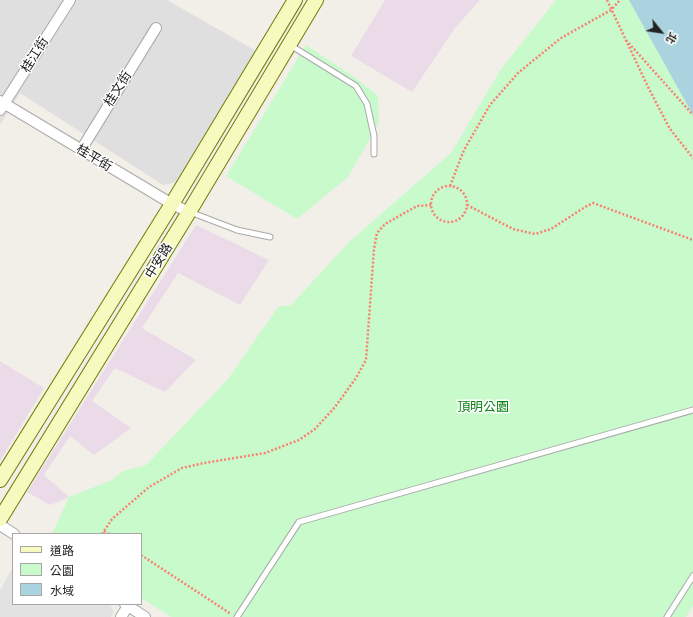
<!DOCTYPE html>
<meta charset="utf-8">
<style>
body{margin:0}
#map{position:relative;width:693px;height:617px;overflow:hidden;background:#f2efe9;font-family:Montserrat,"Noto Sans TC",sans-serif}
canvas{display:block}
.legend{position:absolute;left:12px;top:533px;width:130px;height:72px;box-sizing:border-box;background:#fff;border:1px solid #a7a7a7;margin:0;padding:5px 7px;list-style:none;font-size:12px;color:#222}
.legend li{display:flex;align-items:center;gap:8px;height:20px}
.legend b{width:20px;border:1px solid #a7a7a7}
.north{position:absolute;left:641px;top:12px;width:40px;height:40px;-webkit-text-stroke:3px #fff;paint-order:stroke;rotate:120deg;font-size:11px;font-weight:700;line-height:16px;text-align:center;color:#222}
.north::after{content:'';display:block;margin:auto;width:14px;height:18px;background:#222;clip-path:polygon(50% 0,100% 100%,50% 72%,0 100%)}
</style>
<div id="map">
<canvas width="693" height="617"></canvas>
<ul class="legend">
<li><b style="height:5px;background:#f7fabf"></b>道路</li>
<li><b style="height:11px;background:#c8facc"></b>公園</li>
<li><b style="height:11px;background:#aad3df"></b>水域</li>
</ul>
<div class="north">北</div>
</div>
<script>
const ctx = document.querySelector('canvas').getContext('2d');
ctx.lineJoin = 'round';
function paint(path, color) { ctx.fillStyle = color; ctx.fill(path, 'evenodd'); }
const toPath = rows => new Path2D(rows.map(r => 'M' + r).join(''));
function strokePath(path, color, width, dash) { ctx.strokeStyle = color; ctx.lineWidth = width; ctx.lineCap = dash ? 'butt' : 'round'; ctx.setLineDash(dash || []); ctx.stroke(path); }
function drawText(font, color, halo, rows, align = 'center') {
  ctx.font = font + ' Montserrat,"Noto Sans TC",sans-serif'; ctx.lineWidth = 3; ctx.setLineDash([]); ctx.textBaseline = 'middle'; ctx.strokeStyle = halo; ctx.fillStyle = color; for (const [text, x, y, turn = 0] of rows) {
    ctx.save(); ctx.translate(x, y); ctx.rotate((+turn || 0) * Math.PI / 180); ctx.textAlign = isNaN(turn) ? turn : align; if (halo) ctx.strokeText(text, 0, 0); ctx.fillText(text, 0, 0); ctx.restore();
  }
}
paint(toPath([
 [0,0,167,0,258,52,178,182,163,185,20,93,0,125]
]), '#e0dfdf');
paint(toPath([
 [385,0,480,0,455,28,412,92,351,56],
 [196,225,269,260,240,305,178,273,142,328,196,360,165,392,115,368,92,401,131,428,94,455,70,436,44,475,69,497,50,505,27,492],
 [0,361,44,388,0,461]
]), '#ebdbe8');
paint(toPath([
 [556,0,647,0,693,91,693,606,686,617,171,617,141,598,141,534,52,534,69,497,112,480,123,471,146,465,228,379,278,307,291,305,350,241,451,153,501,69],
 [306,45,357,79,378,96,379,123,348,177,297,219,226,176]
]), '#c8facc');
paint(toPath([
 [13,567,13,604,110,604,114,612,111,617,0,617,0,590]
]), '#e2e2e2');
paint(toPath([
 [629,0,693,0,693,115]
]), '#aad3df');
const lane = toPath([
 [290,45,356,86,367,104,374,136,374,154],
 [190,212,237,230,270,237],
 [237,617,299,522,693,410],
 [667,617,693,576]
]);
const street = toPath([
 [0,101,172,204,189,212],
 [0,110,70,0],
 [81,150,156,28],
 [0,525,14,534],
 [125,604,145,617],
 [121,617,128,606]
]);
const secondary = toPath([
 [0,480,172,204,295,0],
 [0,519,189,212,316,0]
]);
strokePath(lane, '#a9a9a9', 7);
strokePath(street, '#a9a9a9', 12);
strokePath(secondary, '#707d05', 16);
strokePath(toPath([
 [607,0,649,89,670,129,693,158],
 [626,40,693,115],
 [450,186,464,150,490,105,518,73,561,38,611,10,620,0],
 '431 204a18 18 0 1 1 36 0a18 18 0 1 1-36 0Z',
 [467,205,513,229,535,234,551,229,585,207,593,203,693,240],
 [104,531,109,534],
 [102,534,112,519,149,487,182,468,204,463,265,453,299,440,315,429,335,407,356,378,366,360,374,249,377,233,385,224,417,206,431,205],
 [141,555,231,614]
]), '#fa8072', 2.5, [2, 2]);
strokePath(lane, '#fff', 5);
strokePath(street, '#fff', 10);
strokePath(secondary, '#f7fabf', 14);
drawText('13px', '#222', '#fff', [
 ["桂江街",35,55,-58],
 ["桂文街",118,89,-58],
 ["桂平街",94,158,31],
 ["中安路",159,261,-58]
]);
drawText('13px', '#0c8416', '#fff', [
 ["頂明公園",483,407]
]);
</script>
